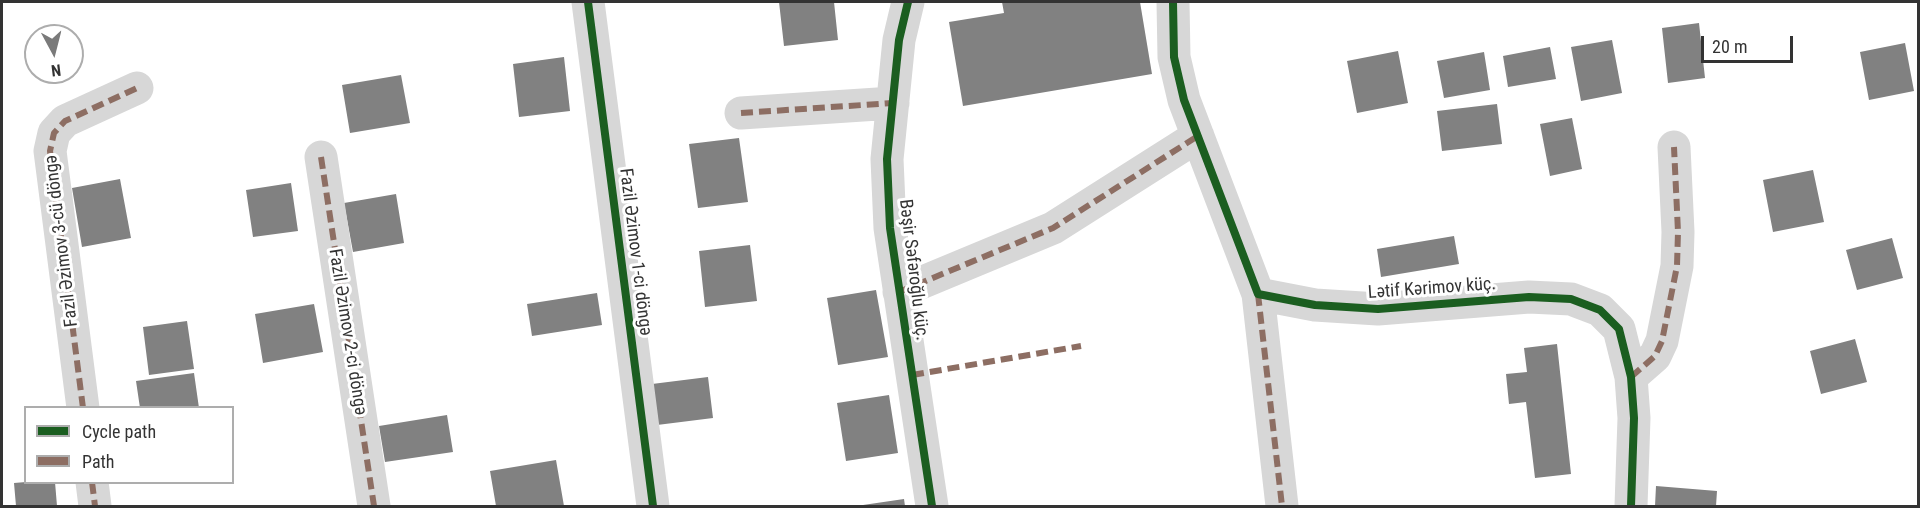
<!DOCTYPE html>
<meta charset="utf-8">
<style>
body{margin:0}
#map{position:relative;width:1920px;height:508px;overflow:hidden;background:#fff;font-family:"Roboto Condensed",sans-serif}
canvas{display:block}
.frame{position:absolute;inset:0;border:3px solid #333;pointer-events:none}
.legend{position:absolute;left:24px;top:406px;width:210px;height:78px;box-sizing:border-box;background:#fff;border:2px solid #adadad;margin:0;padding:8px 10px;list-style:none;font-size:18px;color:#333}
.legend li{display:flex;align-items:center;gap:12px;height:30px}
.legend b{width:30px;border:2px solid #adadad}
.north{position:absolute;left:24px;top:24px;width:60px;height:60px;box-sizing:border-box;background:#fff;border:2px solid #adadad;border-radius:50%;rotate:173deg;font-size:16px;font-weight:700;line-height:24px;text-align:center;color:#333}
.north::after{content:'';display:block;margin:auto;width:21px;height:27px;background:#7a7a7a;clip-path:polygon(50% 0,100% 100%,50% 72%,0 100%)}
.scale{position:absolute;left:1701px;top:36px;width:92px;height:27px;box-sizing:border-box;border:3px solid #333;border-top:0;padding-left:8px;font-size:18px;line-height:21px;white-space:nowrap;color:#333;-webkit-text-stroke:4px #fff;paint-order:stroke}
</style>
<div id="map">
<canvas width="1920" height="508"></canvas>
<div class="frame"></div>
<ul class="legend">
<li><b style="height:8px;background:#1b5e20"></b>Cycle path</li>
<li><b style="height:8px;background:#8d6e63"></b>Path</li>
</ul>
<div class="north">N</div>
<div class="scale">20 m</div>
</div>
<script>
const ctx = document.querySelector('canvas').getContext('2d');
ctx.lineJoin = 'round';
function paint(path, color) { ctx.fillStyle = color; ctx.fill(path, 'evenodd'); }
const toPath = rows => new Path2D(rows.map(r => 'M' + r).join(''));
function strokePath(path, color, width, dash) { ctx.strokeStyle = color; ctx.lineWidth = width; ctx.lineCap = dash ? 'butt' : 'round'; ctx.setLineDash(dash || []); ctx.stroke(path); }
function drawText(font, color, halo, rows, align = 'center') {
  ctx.font = font + ' "Roboto Condensed",sans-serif'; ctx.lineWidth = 6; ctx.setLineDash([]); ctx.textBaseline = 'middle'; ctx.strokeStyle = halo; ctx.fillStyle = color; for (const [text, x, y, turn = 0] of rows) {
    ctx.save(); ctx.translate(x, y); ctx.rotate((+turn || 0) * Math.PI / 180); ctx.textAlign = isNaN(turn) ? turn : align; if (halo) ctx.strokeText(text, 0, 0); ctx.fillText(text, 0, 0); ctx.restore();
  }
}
paint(toPath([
 [779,2,834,2,838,40,784,46],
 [1002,2,1140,2,1152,74,963,106,949,22,1004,13],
 [1699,23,1705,78,1668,83,1662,28],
 [1612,40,1622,93,1581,101,1571,47],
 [1905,43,1914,91,1869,100,1860,52],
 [1550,47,1556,79,1508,87,1503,56],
 [1398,51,1408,103,1357,113,1347,61],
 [1484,52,1490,90,1444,98,1437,61],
 [564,57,570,111,519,117,513,64],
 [401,75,410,123,350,133,342,85],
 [1497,104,1502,144,1442,151,1437,111],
 [1572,118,1582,169,1550,176,1540,124],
 [739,138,748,202,698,208,689,144],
 [1813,170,1824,222,1773,232,1763,180],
 [120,179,131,238,82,247,72,188],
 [291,183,298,231,253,237,246,190],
 [396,194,404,243,353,252,344,203],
 [1454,236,1459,264,1381,277,1377,249],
 [1892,238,1903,278,1857,290,1846,250],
 [750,245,757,301,705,307,699,251],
 [876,290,888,357,838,365,827,298],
 [597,293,602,325,532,336,527,304],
 [314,304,323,352,263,363,255,314],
 [187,321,194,369,149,375,143,327],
 [1855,339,1867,382,1821,394,1810,351],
 [1557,344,1571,474,1535,478,1526,402,1509,404,1506,374,1527,372,1524,348],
 [194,373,199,408,140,408,136,381],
 [708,377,713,418,657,425,652,384],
 [889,395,898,453,846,461,837,403],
 [447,415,453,452,385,462,379,426],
 [556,460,564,506,496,506,490,471],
 [26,482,55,482,57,506,16,506,14,483],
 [1656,486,1717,491,1716,506,1655,506],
 [904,499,905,506,864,506,863,505]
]), '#818181');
strokePath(toPath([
 [588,2,653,506],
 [908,2,899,40,887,159,890,228,932,506],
 [1173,2,1174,57,1184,100,1258,294,1315,305,1378,309,1529,297,1571,299,1600,310,1619,329,1631,377,1634,418,1631,506],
 [741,113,893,103],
 [321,157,374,506],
 [899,292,1053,228,1198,136],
 [1258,294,1282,506],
 [1631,377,1655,356,1662,341,1677,266,1678,232,1674,147],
 [83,408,50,151,54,133,65,121,137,88],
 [92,482,95,506]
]), '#d7d7d7', 33);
strokePath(toPath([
 [741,113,893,103],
 [321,157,374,506],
 [899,292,1053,228,1198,136],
 [1258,294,1282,506],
 [912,375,1081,346],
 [1631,377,1655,356,1662,341,1677,266,1678,232,1674,147],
 [83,408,50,151,54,133,65,121,137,88],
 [92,482,95,506]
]), '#8d6e63', 6, [12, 6]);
strokePath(toPath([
 [588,2,653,506],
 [908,2,899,40,887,159,890,228,932,506],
 [1173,2,1174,57,1184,100,1258,294,1315,305,1378,309,1529,297,1571,299,1600,310,1619,329,1631,377,1634,418,1631,506]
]), '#1b5e20', 8);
drawText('18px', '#333', '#fff', [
 ["Fazil Əzimov 3-cü döngə",62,241,-97],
 ["Fazil Əzimov 1-ci döngə",635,252,83],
 ["Bəşir Səfəroğlu küç.",913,270,83],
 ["Lətif Kərimov küç.",1432,289,-4],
 ["Fazil Əzimov 2-ci döngə",347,332,81]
]);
</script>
